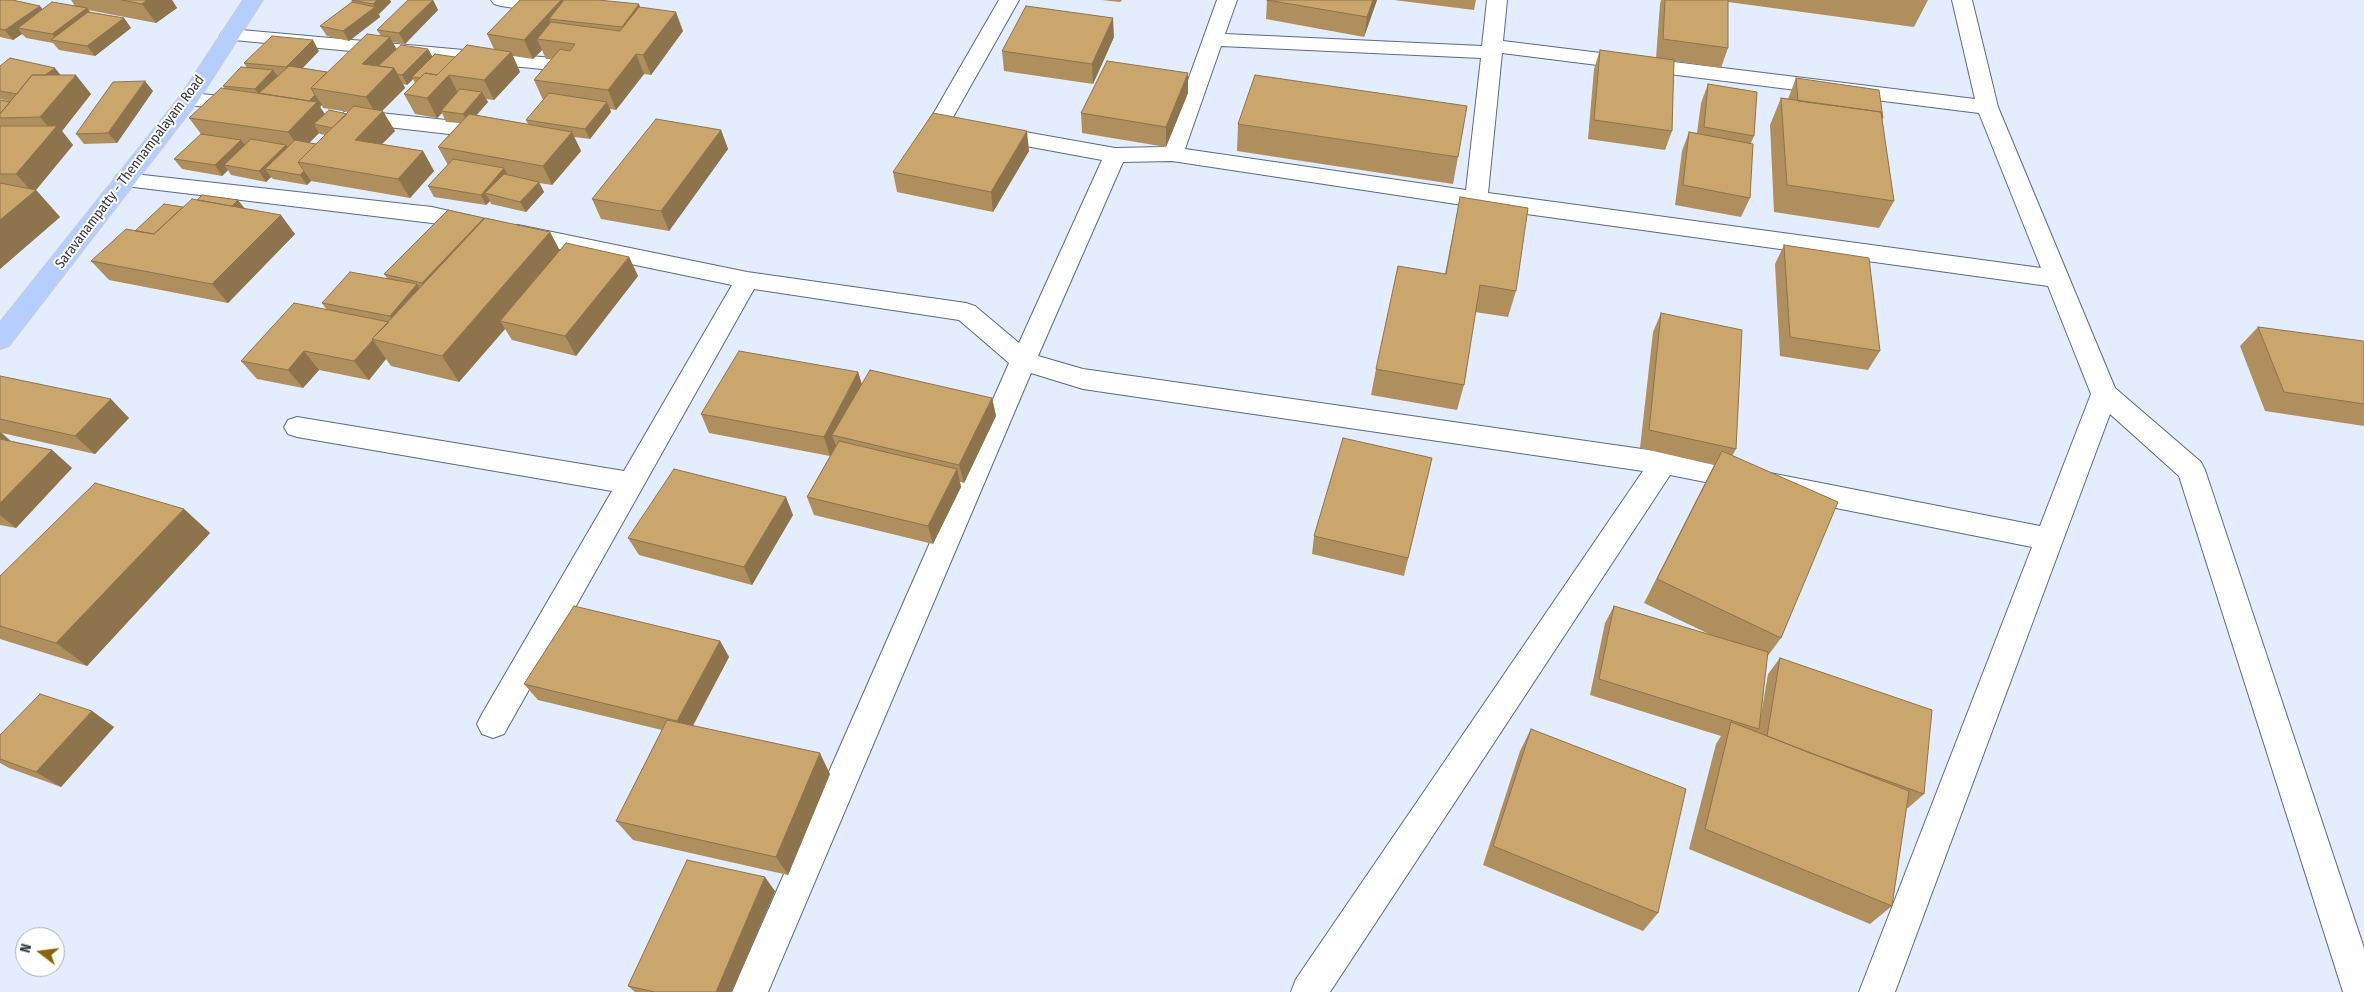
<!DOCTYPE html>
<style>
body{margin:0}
#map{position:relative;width:2364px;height:992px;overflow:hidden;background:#e4edfd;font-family:"Fira Sans Condensed",sans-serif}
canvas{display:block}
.north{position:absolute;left:15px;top:927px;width:50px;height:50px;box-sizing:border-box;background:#fff;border:1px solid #acafb3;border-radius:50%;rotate:285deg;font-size:14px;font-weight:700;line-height:20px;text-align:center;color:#303640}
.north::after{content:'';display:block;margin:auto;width:18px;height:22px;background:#8e640a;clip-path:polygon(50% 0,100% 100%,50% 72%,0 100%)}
</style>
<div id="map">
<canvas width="2364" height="992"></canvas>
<div class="north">N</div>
</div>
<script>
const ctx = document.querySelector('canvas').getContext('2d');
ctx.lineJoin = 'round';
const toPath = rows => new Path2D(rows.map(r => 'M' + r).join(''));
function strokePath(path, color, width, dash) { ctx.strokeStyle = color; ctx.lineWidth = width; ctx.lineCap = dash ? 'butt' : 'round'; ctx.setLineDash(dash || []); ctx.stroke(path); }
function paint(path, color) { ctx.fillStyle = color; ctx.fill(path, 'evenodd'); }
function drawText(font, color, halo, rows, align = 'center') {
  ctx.font = font + ' "Fira Sans Condensed",sans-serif'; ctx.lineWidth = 4; ctx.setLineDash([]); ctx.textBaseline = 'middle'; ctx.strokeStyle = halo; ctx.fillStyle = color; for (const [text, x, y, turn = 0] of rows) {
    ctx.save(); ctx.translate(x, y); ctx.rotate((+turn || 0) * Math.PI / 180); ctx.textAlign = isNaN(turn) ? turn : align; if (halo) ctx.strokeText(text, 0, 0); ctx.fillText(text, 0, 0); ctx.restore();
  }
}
const minor = toPath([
 [491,0,541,0,562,3,580,0,602,0,592,10,562,15,501,6,494,4,491,0],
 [999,0,1019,0,952,119,1115,148,1164,147,1217,0,1237,0,1225,34,1482,46,1487,0,1507,0,1503,41,1975,99,1952,0,1972,0,1998,107,2115,388,2201,462,2205,470,2364,948,2364,992,2343,992,2179,476,2110,414,1895,992,1859,992,2032,547,1670,475,1330,992,1291,992,1296,979,1643,471,1083,389,1031,373,768,992,732,992,1009,363,959,320,754,289,504,734,493,738,482,734,477,724,482,714,612,491,297,437,288,434,284,427,288,420,297,417,624,471,732,285,510,239,506,233,510,227,518,225,747,272,966,303,975,306,1019,343,1102,160,939,130,931,128,928,123,999,0],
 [1221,46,1481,58,1466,190,1185,149,1221,46],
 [1502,53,1979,113,2041,268,1488,193,1502,53],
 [1172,161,1476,207,2048,286,2091,394,2040,526,1663,452,1083,369,1038,356,1123,162,1172,161],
 [230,29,575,60,582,62,585,66,582,70,575,72,223,39,220,35,223,31,230,29],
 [189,93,245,98,253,100,256,105,253,110,245,112,182,104,178,99,182,94,189,93],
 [352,110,493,125,501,127,504,132,501,137,493,139,344,122,341,117,344,112,352,110],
 [125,173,432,207,484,219,488,224,484,229,476,232,432,223,117,185,114,180,117,175,125,173]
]);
const major = toPath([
 [243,0,263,0,196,104,9,346,0,349,0,322,181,95,243,0]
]);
strokePath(minor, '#5d6a81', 2);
strokePath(major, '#cdcfd1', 2);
paint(minor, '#fff');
paint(major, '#b5cefe');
paint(toPath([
 [0,0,43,9,75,6,71,0,172,0,177,8,156,23,88,10,90,12,124,18,131,28,95,56,59,50,53,43,26,38,22,34,13,40,0,37],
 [352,0,390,0,391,2,379,14,380,17,349,41,327,36,320,26,352,2],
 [433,0,438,10,405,44,392,42,396,49,428,49,432,57,455,57,494,49,487,34,520,0,641,8,683,31,651,75,644,74,616,110,610,109,611,112,590,139,574,137,581,151,552,185,539,183,544,192,526,212,491,204,490,201,486,205,434,197,428,186,448,165,438,147,460,123,446,122,442,113,437,118,415,114,404,94,415,83,413,79,407,85,403,84,405,88,382,111,395,131,382,144,423,151,434,171,410,198,311,181,307,185,273,179,271,177,266,182,231,175,228,170,222,176,182,169,174,159,201,134,189,118,225,89,223,86,247,68,244,63,319,51,302,68,327,72,381,36,377,30],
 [542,50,546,59,552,59,534,80,543,100,526,120,528,124,476,115,488,102,486,99,494,100,520,72,513,56,533,59],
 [322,105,323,108,349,112,347,114,325,114,320,107],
 [319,133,320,134,325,135,316,144,309,143],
 [1102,0,1122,0,1120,2],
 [1267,0,1377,0,1364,37,1266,19],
 [1394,0,1476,0,1474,10],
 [1661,0,1928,0,1914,27,1728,2,1728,48,1721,68,1674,61,1672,131,1665,150,1588,139,1594,69,1600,50,1656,58,1660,4],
 [1114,37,1093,84,1004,71,1002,51],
 [0,66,61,75,91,94,62,131,73,145,36,190,60,217,0,269,0,100,10,101,0,99],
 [1796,78,1883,118,1882,120,1894,201,1879,228,1774,212,1770,125,1781,98,1788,99],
 [1708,84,1754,136,1751,143,1750,198,1741,217,1675,205,1682,151,1689,132,1697,133,1701,103],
 [153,91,117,143,84,144,76,134],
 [1188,93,1166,147,1082,133,1081,113],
 [1238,124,1458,157,1453,184,1237,151],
 [721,130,728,149,669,231,601,219,592,199],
 [1029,151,993,212,897,192,893,172],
 [1460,197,1516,291,1508,317,1475,312,1464,385,1457,410,1371,395,1376,369,1445,274],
 [183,207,244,208,295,234,228,303,109,280,91,261,135,231],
 [484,218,484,219,550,232,560,251,629,257,638,276,576,356,512,340,505,329,459,382,391,366,386,359,369,380,319,370,303,388,257,379,241,361,326,309,322,303,387,278,384,274],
 [1784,245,1880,351,1868,370,1780,356,1775,264],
 [1661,313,1736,449,1732,456,1781,638,1767,657,1761,715,1768,674,1780,658,1924,794,1908,808,1906,808,1892,906,1870,924,1689,849,1716,744,1721,736,1590,695,1605,623,1614,606,1711,635,1644,603,1714,465,1640,448,1653,332],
 [2258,327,2364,342,2364,426,2265,411,2240,346],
 [858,372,862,385,992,398,996,416,964,483,960,482,961,487,933,544,814,515,807,497,830,456,709,433,701,414],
 [0,376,129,418,95,454,2,433,11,441,52,450,72,468,16,528,0,525],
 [1432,458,1404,576,1312,554,1314,536],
 [184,509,210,533,87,666,0,639,0,576],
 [793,515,752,585,639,555,628,538],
 [720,641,729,657,693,726,830,774,788,875,633,840,616,821,662,730,538,700,524,684],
 [92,711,114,727,61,787,9,768,0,763,0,735],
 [1531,729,1658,913,1643,931,1483,865,1520,751],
 [775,891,732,992,635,992,628,986]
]), '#ae8f5d');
paint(toPath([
 [147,0,172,0,177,8,156,23,142,4],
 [377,0,390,0,391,2,379,14,373,4],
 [433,0,438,10,405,44,399,33],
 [561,0,564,0,549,19,556,35,537,39,542,50,533,59,524,40],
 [1373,0,1377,0,1364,37,1367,17],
 [639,4,646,23,630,46,622,27],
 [40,6,48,16,18,28,22,34,13,40,5,30],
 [375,7,380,17,349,41,343,31],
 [87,8,94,18,58,41,52,34],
 [676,12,683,31,651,75,643,55],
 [124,18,131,28,95,56,87,46],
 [1113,18,1114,37,1093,84,1092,64],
 [390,37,401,57,385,72,362,64],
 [313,40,319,51,293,78,286,67],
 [428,49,434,59,412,77,413,79,407,85,402,75],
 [511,52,520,72,494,100,484,80],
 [636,54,644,74,616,110,608,90],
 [462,58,449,75,459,95,441,111,442,113,437,118,427,98],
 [55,68,63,78,18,94],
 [394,68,405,88,377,116,366,97],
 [273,70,280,80,259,93,263,98,262,99,255,89],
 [1188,73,1188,93,1166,147,1166,127],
 [76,75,91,94,62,131,73,145,36,190,60,217,0,269,0,220,33,193,16,174,52,131,40,117],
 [145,81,153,91,117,143,108,133],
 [482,92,488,102,469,124,463,114],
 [315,95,322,105,320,107,330,122,314,124,319,133,301,151,288,132,308,102],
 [607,102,611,112,590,139,585,129],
 [383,111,395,131,367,159,355,140],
 [721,130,728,149,669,231,661,211],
 [1027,131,1029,151,993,212,991,192],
 [572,132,581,151,552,185,543,166],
 [241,140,249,150,224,165,228,170,222,176,215,165],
 [286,145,293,155,265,169,271,177,266,182,259,171],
 [423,151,434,171,410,198,398,179],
 [504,168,509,178,485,193,490,201,486,205,481,195],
 [304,171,311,181,307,185,300,175],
 [539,182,544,192,526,212,520,202],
 [238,200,246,210,227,212],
 [281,215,295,234,228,303,212,284],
 [484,218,494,238,434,303,422,283],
 [550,232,564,259,500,321,505,329,459,382,442,356],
 [629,257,638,276,576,356,565,336],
 [417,284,429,303,403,335,390,316],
 [373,340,386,359,369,380,354,361],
 [304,351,319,370,303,388,288,370],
 [858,372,864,391,832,435,836,446,830,456,824,437],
 [992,398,996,416,964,483,959,465],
 [111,399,129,418,95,454,75,436],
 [0,432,18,448,0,466],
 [52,450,72,468,16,528,0,515,0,503],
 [957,469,961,487,933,544,928,526],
 [786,497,793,515,752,585,744,567],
 [184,509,210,533,87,666,56,643],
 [720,641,729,657,687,736,677,721],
 [92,711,114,727,61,787,36,772],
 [820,753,830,774,788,875,776,857],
 [765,877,775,891,732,992,716,992]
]), '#8d744c');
const building = toPath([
 [0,0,12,0,40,6,5,30,0,29,0,0],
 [122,0,147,0,142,4,122,0],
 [352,0,377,0,373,4,352,0],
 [408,0,433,0,399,33,377,30,408,0],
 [520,0,561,0,524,40,487,34,520,0],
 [564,0,598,0,639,4,622,27,549,19,564,0],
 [1267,0,1373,0,1367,17,1267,0],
 [1665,0,1728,0,1728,48,1663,39,1665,0],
 [52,2,87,8,52,34,18,28,52,2],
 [352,2,375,7,343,31,320,26,352,2],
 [1026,6,1113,18,1092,64,1002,51,1026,6],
 [639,7,676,12,643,55,636,54,608,90,534,80,560,49,570,51,575,44,537,39,551,22,620,31,639,7],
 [88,12,124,18,87,46,51,40,88,12],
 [367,34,390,37,362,64,394,68,366,97,311,88,367,34],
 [272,36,313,40,286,67,244,63,272,36],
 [401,45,428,49,402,75,397,74,394,68,378,66,401,45],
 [467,45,511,52,484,80,449,75,427,98,404,94,425,73,437,75,467,45],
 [1600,50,1674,60,1672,131,1594,120,1600,50],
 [435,54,455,57,437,75,425,73,420,78,412,77,435,54],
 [10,58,55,68,45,75,32,75,17,94,0,91,0,66,10,58],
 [1107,61,1188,73,1166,127,1081,113,1107,61],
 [289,66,327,72,311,88,315,95,309,101,259,93,289,66],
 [241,67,273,70,255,89,223,86,241,67],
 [32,75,76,75,40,117,0,118,0,114,32,75],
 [1255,75,1467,106,1458,157,1238,124,1255,75],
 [1796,78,1879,90,1883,118,1882,117,1881,112,1798,101,1796,78],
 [145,81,108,133,76,134,113,82,145,81],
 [1708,84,1757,92,1754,136,1704,127,1708,84],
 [221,88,317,102,288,132,189,118,221,88],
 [460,89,482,92,463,114,441,111,460,89],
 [549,93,607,102,585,129,526,120,549,93],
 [1781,98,1881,112,1894,201,1787,185,1781,98],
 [0,100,10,102,0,114,0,100],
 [354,106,383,111,355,140,423,151,398,179,298,162,354,106],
 [329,110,347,114,332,128,314,124,329,110],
 [933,113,1027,131,991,192,893,172,933,113],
 [469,114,572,132,543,166,438,147,469,114],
 [656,119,721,130,661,211,592,199,656,119],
 [0,126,57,126,16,174,0,174,0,126],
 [1689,132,1753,144,1750,198,1683,185,1689,132],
 [201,134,241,140,215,165,174,159,201,134],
 [251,139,286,145,259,171,224,165,251,139],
 [295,140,316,144,298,162,304,171,300,175,265,169,295,140],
 [453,159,504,168,481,195,428,186,453,159],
 [504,174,539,182,520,202,485,193,504,174],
 [0,183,36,190,0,220,0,183],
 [202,195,238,200,232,206,197,200,202,195],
 [1460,197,1528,208,1516,291,1480,285,1464,385,1376,369,1398,266,1446,274,1460,197],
 [192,199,281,215,212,284,91,261,126,229,154,234,192,199],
 [164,204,183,207,154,234,135,231,164,204],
 [448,210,484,218,422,283,384,274,448,210],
 [485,218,550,232,442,356,372,339,485,218],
 [566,243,629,257,565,336,500,321,566,243],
 [1784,245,1869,258,1880,351,1790,337,1784,245],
 [350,272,417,284,390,316,322,303,350,272],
 [294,303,389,322,372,339,373,340,354,361,304,351,288,370,241,361,294,303],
 [1661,313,1742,330,1736,449,1649,430,1661,313],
 [2258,327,2363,341,2364,342,2364,404,2284,392,2258,327],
 [739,351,858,372,824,437,701,414,739,351],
 [870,370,992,398,959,465,832,435,870,370],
 [0,376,111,399,75,436,0,419,0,376],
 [1343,438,1432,458,1408,558,1314,536,1343,438],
 [0,439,52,450,0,503,0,439],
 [839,441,957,469,928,526,807,497,839,441],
 [1722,451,1838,502,1781,638,1657,579,1722,451],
 [674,469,786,497,744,567,628,538,674,469],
 [95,483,184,509,56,643,0,626,0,576,95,483],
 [574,606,720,641,677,721,524,684,574,606],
 [1614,606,1768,652,1759,729,1599,679,1614,606],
 [1780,658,1932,710,1924,794,1810,753,1767,736,1780,658],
 [40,694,92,711,36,772,0,759,0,735,40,694],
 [667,720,820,753,776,857,616,821,667,720],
 [1731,722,1909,791,1892,906,1705,829,1731,722],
 [1531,729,1686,789,1658,913,1493,846,1531,729],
 [687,860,765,877,716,992,655,992,628,986,687,860]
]);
paint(building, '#caa66c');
strokePath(building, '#8d744c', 1);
drawText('14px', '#303640', '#fff', [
 ["Saravanampatty - Thennampalayam Road",130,172,-53]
]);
</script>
